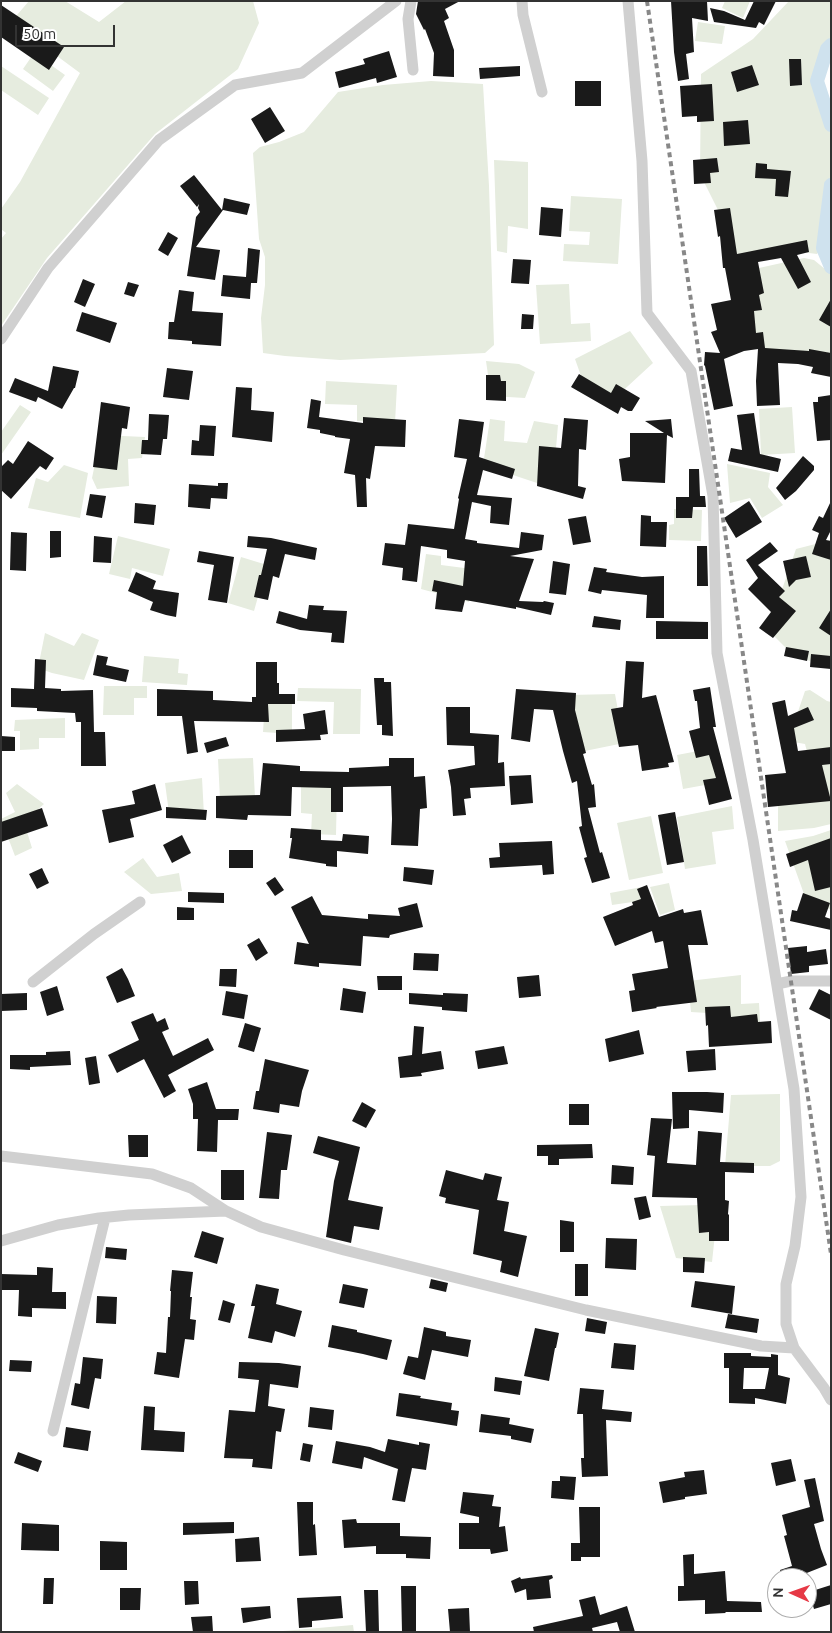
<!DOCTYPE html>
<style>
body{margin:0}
#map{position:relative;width:832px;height:1633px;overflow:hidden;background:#fff;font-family:Ubuntu,sans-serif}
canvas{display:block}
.frame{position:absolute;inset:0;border:2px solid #333;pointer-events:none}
.north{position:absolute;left:767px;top:1568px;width:50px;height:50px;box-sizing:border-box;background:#fff;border:1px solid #adadad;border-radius:50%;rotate:272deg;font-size:14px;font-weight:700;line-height:20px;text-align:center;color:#333}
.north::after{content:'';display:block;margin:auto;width:18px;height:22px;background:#e63946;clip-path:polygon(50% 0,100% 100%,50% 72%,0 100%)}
.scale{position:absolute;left:15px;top:25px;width:100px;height:22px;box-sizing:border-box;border:2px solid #333;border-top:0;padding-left:6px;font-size:15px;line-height:18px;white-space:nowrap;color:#333;-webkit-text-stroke:4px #fff;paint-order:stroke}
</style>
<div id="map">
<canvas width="832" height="1633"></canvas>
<div class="frame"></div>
<div class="north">N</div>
<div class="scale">50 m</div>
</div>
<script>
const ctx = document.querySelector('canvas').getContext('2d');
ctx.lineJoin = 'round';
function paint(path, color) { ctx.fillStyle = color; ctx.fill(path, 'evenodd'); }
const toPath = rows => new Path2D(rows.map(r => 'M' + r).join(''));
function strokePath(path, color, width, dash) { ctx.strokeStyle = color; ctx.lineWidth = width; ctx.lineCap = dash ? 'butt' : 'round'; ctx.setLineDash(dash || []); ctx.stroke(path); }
paint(toPath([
 [29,1,65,1,99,22,126,1,253,1,259,23,238,69,155,134,47,258,1,326,1,239,6,233,1,229,1,209,20,182,80,73,11,22],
 [725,1,750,1,743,18,722,8],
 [789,1,831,1,831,41,825,47,815,80,828,111,831,125,831,173,825,208,820,249,817,254,801,252,728,264,722,218,700,174,701,74,753,39],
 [698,22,725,26,722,44,695,41],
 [34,53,65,75,53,91,23,69],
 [1,66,49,98,38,115,1,90],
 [431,81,483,84,489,186,494,345,485,353,340,360,285,356,263,353,261,318,265,285,265,257,259,239,253,153,260,147,279,142,304,132,338,92,383,85],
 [494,160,528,162,528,229,508,226,507,253,497,251],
 [571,196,622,199,618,264,563,261,564,244,589,245,590,232,569,231],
 [804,258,814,260,831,274,831,359,764,357,753,341,750,270],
 [569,284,571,324,590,323,591,341,540,344,536,285],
 [630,331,653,363,615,398,586,390,575,359],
 [486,361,519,364,535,372,525,398,491,396],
 [326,381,397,385,395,423,357,421,357,405,325,404],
 [20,405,31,412,1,455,1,432],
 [792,407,795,453,761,455,759,409],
 [490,419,505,421,504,441,527,443,534,421,558,425,553,483,540,484,483,465],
 [101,435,145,437,142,458,128,459,129,486,97,489,92,478],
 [727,464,770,473,768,487,783,505,762,518,750,498,730,503],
 [64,465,88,473,80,518,28,508,36,478,48,482],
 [674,509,702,510,701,541,669,540,669,525,674,524],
 [118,536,170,549,163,576,132,568,130,579,109,574],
 [831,540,831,668,819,665,791,653,768,630,796,549],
 [426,554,441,556,441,565,472,569,469,602,421,589],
 [241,557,267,565,254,611,228,603],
 [45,633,74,646,82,633,99,640,84,680,52,673,38,668],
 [144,656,179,659,178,673,188,674,187,685,142,682],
 [104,686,147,686,147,698,134,698,134,715,103,715],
 [298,688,361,689,360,734,333,734,334,702,297,701],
 [810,690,827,701,831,702,831,824,814,828,778,831,778,802,813,775,805,744,788,741,805,691],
 [615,694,624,743,575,753,569,695],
 [265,701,292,701,292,734,263,732],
 [65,718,65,738,39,738,39,749,20,750,20,731,14,731,15,720],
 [714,748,724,790,705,785,683,789,677,755],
 [253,758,255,798,220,799,218,759],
 [202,778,204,815,169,813,165,783],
 [17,784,44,804,24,822,32,848,15,856,1,819,15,812,6,793],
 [301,786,337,787,336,835,311,834,312,814,301,813],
 [732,806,734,829,712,832,716,864,685,869,677,817],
 [651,816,663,873,629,880,617,823],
 [831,830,831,909,809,908,785,841,813,836],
 [143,858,157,877,179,873,182,891,151,894,124,872],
 [669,883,675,910,660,915,650,887],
 [642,887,646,900,612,905,610,893],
 [741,975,741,1004,759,1003,761,1040,724,1014,691,1012,688,981],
 [780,1094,780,1161,770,1166,725,1166,731,1095],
 [701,1205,716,1225,712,1262,676,1258,660,1206],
 [353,1625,354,1632,271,1632]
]), '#e6ecdf');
strokePath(toPath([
 [831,45,827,49,817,81,831,125],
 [831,185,823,248,831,267]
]), '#cfe2ee', 14);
paint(toPath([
 [418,1,460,1,445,9,449,18,444,21,454,50,454,77,433,76,434,53,425,29,424,30,416,14],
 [671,1,707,1,708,21,692,18,694,52,686,54,689,79,678,81,674,52],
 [754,1,776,1,764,25,759,22,756,28,714,22,710,8,724,11,745,20],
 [1,5,64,47,49,70,1,37],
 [389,51,397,77,377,83,376,78,339,88,335,72,365,64,363,59],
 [789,59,801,59,802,85,790,86],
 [752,65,759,85,737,92,731,72],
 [520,66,520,76,480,79,479,68],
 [575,81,601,81,601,106,575,106],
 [712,84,714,121,697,122,697,116,682,117,680,86],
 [270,107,285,131,265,143,251,119],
 [748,120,750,144,724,146,723,122],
 [717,158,719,172,710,173,711,183,694,184,693,160],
 [756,163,767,164,767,169,791,171,788,197,775,196,776,179,755,178],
 [194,175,222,210,224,198,250,204,247,215,223,210,196,247,220,250,215,280,187,276,196,217,200,212,198,208,199,204,197,207,180,186],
 [541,207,563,209,561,237,539,235],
 [730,208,737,254,807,240,809,252,797,255,811,282,798,289,781,258,758,262,764,293,759,295,762,310,754,311,756,333,763,332,765,348,809,351,809,349,831,353,831,377,811,373,813,367,798,364,778,363,780,405,757,406,756,381,758,349,744,351,724,359,733,406,714,410,705,366,704,365,705,352,720,353,711,332,717,330,711,304,731,300,725,268,723,268,720,236,718,237,714,210],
 [168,232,178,238,168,256,158,250],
 [248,248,260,250,257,283,251,283,250,299,221,296,223,275,246,277],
 [513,259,531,260,529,284,511,283],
 [83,279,95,284,85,307,74,302],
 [128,282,139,285,134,297,124,294],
 [179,290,194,292,192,311,223,313,221,346,192,344,192,341,168,339,169,322,174,322],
 [831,299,831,327,819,320],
 [82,312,117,323,110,343,76,331],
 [522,314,534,315,533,329,521,329],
 [53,366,79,371,75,388,74,388,62,409,38,397,36,402,9,392,15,378,48,391],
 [167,368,193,371,189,400,163,397],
 [579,374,611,393,616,384,640,398,632,411,628,411,621,407,618,414,571,387],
 [486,375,500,375,501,381,506,381,506,401,486,400],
 [236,387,252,388,251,410,274,412,272,442,232,437],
 [831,395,831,440,817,441,813,402,818,402,818,397],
 [311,399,321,401,319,417,363,423,363,417,406,420,405,447,375,446,370,479,366,478,367,507,357,507,355,475,344,473,350,439,335,437,335,436,320,433,320,430,307,428],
 [101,402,130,407,127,429,122,428,117,470,93,467],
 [754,413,760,454,781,459,778,472,728,461,731,448,742,450,737,415],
 [149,414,169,415,167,439,163,439,161,455,141,454,142,440,148,440],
 [564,418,588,420,586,450,579,449,578,486,586,488,583,499,537,486,539,446,561,448],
 [459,419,484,422,479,457,515,469,512,479,483,470,477,495,512,498,509,525,490,523,491,506,472,502,465,539,477,541,477,543,519,548,521,532,544,535,542,550,510,556,534,559,519,601,543,602,544,601,554,603,551,615,516,607,516,609,465,600,462,612,435,609,437,592,432,591,434,580,463,586,465,561,447,558,447,550,421,546,417,582,402,580,403,568,382,565,385,543,405,545,408,524,454,529,459,499,458,498,467,459,454,457],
 [671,419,673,438,667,435,665,483,622,481,619,459,630,457,630,433,664,433,645,421],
 [200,425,216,426,214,456,191,455,192,440,199,441],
 [28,441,54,458,46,470,40,466,11,499,1,490,1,467,8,460,13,464],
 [803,456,814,466,814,470,796,491,785,500,776,488],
 [689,469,699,469,700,496,705,496,706,507,693,507,692,518,676,518,676,497,689,497],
 [218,483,228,483,227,499,211,498,210,509,188,507,189,484,218,486],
 [90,494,106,496,102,518,86,515],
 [749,501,762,522,736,538,724,518],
 [831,501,831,530,826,540,831,541,831,560,812,554,819,533,812,530,819,516,823,518],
 [135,503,156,505,154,525,134,523],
 [641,515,651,516,651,522,667,522,666,547,640,546],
 [586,516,591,542,573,545,568,519],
 [50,531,61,531,61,557,50,558],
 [11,532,27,533,26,571,10,570],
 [94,536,112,538,111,563,93,562],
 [248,536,271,538,317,548,315,560,285,554,279,578,273,576,268,600,254,597,259,575,261,575,267,549,247,547],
 [770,542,778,551,758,565,785,591,779,597,796,611,773,638,759,628,771,612,748,589,758,578,746,560],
 [697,546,707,546,708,586,697,586],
 [199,551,234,557,227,603,208,600,214,565,197,562],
 [806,556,811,577,796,580,789,587,783,561],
 [553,561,570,564,566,595,549,593],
 [594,567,607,569,606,572,642,577,664,576,664,618,646,618,647,595,602,590,601,594,588,591],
 [136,572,156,581,153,589,179,593,176,617,166,615,150,610,153,602,128,591],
 [309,605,324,606,323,610,347,611,344,643,331,642,332,633,300,630,276,623,279,611,307,619],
 [831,609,831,636,819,628],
 [594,616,621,620,620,630,592,627],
 [656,621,708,622,708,639,656,639],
 [786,647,809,651,807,661,784,656],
 [811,654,831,656,831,669,810,667],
 [97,655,108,657,106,665,129,670,126,682,93,675],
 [35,659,46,660,45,688,61,689,61,691,93,690,94,732,105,732,106,766,81,766,81,722,76,722,75,713,37,711,37,708,11,707,11,688,34,689],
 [626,661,644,662,642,698,656,695,674,762,668,763,669,767,642,771,638,745,619,747,611,709,623,707],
 [256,662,277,662,277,683,279,683,279,694,295,694,295,704,268,704,269,722,194,721,198,752,187,754,182,716,157,716,157,689,213,691,213,700,252,702,252,697,256,697],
 [374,678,384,678,384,682,391,682,393,736,382,735,382,725,377,725],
 [710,687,716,727,713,727,732,799,709,805,703,780,716,778,709,755,696,758,689,731,700,728,697,701,695,701,693,690],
 [516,689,576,693,575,710,586,753,583,754,592,785,594,784,596,807,588,808,600,853,602,852,610,878,592,883,584,858,587,857,579,827,582,826,577,781,572,783,563,751,553,710,534,709,530,742,511,739],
 [785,700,788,716,808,707,814,720,794,728,798,751,831,747,831,764,822,765,831,801,768,807,765,775,786,773,772,703],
 [446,707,470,707,470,733,499,735,498,763,504,762,505,786,470,788,471,798,464,799,466,815,453,816,451,787,448,770,475,765,474,746,447,745],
 [325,710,328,734,320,735,321,740,276,742,276,730,305,729,303,714],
 [1,736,15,737,15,751,1,751],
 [226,737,229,746,207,753,204,743],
 [389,758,414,758,414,777,425,776,427,808,420,809,418,846,391,845,392,819,391,786,343,787,343,812,331,812,331,788,292,787,291,816,248,815,247,820,216,818,216,796,260,795,263,763,300,766,300,771,349,772,349,768,389,766],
 [531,775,533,803,511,805,509,776],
 [155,784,162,810,130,819,134,837,109,843,102,810,135,804,132,791],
 [166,807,207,810,206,820,166,818],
 [42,808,48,826,1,842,1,822],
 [675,812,684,862,667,865,658,815],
 [291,828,321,830,321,840,342,841,343,834,369,836,368,854,337,851,337,867,326,866,326,864,289,858,292,838,290,838],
 [182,835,191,853,172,863,163,845],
 [831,838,831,887,815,891,808,860,790,867,786,854],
 [552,841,554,874,543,875,542,865,490,868,489,858,500,857,499,843],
 [229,850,253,850,253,868,229,868],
 [404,867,434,870,432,885,403,881],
 [42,868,49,883,37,889,29,874],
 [275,877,284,890,275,896,266,883],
 [647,885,659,917,683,909,684,913,701,910,708,945,688,945,697,1002,656,1007,657,1008,632,1012,629,991,635,990,632,974,668,968,663,941,655,943,652,931,615,946,603,917,633,905,632,902,641,899,637,889],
 [188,892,224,893,224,903,188,902],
 [803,893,830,903,825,917,831,919,831,930,790,921,792,910,797,911],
 [312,896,322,915,368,919,368,914,400,916,398,908,417,903,423,927,390,935,389,938,363,936,361,966,319,963,319,967,294,964,297,942,309,944,291,907],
 [177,907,194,908,194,920,177,920],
 [259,938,268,953,256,961,247,945],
 [807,946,807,952,826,949,828,964,809,966,809,972,791,974,788,948],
 [414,953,439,954,438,971,413,970],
 [122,968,128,979,135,996,117,1003,106,977],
 [220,969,237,969,236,987,219,986],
 [539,975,541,996,519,998,517,977],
 [377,976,402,976,402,990,378,990],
 [57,986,64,1010,47,1016,40,992],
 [343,988,366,992,363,1013,340,1010],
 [819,989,831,995,831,1020,809,1009],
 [226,991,248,995,244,1019,222,1015],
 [27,993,27,1010,1,1011,1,994],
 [409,993,443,995,443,993,468,994,467,1012,442,1010,442,1007,409,1004],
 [730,1006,731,1017,757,1014,758,1022,771,1021,772,1043,709,1047,708,1025,706,1026,705,1007],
 [153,1013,157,1022,165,1018,169,1029,162,1032,173,1056,208,1038,214,1050,168,1075,176,1091,164,1098,144,1059,117,1073,108,1055,139,1040,131,1022],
 [245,1023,261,1028,254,1052,238,1047],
 [414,1026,424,1027,422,1054,441,1051,444,1069,421,1073,422,1076,400,1078,398,1057,412,1055],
 [639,1030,644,1054,609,1062,605,1039],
 [504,1046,508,1064,478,1069,475,1051],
 [715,1049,716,1070,688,1072,686,1051],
 [70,1051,71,1065,30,1067,30,1070,10,1069,10,1055,46,1055,46,1052],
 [96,1056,100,1083,89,1085,85,1058],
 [265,1059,309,1070,302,1091,299,1107,280,1104,279,1113,253,1109,256,1091,259,1091],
 [207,1082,216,1109,239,1109,238,1120,218,1120,217,1152,197,1151,198,1119,193,1119,193,1104,188,1089],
 [672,1092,707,1092,724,1093,723,1113,689,1110,689,1128,673,1129],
 [362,1102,376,1110,366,1128,352,1121],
 [569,1104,589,1104,589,1125,569,1125],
 [651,1118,672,1119,667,1163,696,1165,698,1131,722,1133,720,1162,754,1163,754,1173,725,1172,725,1200,729,1201,728,1214,729,1215,729,1241,709,1241,709,1232,699,1233,697,1198,652,1197,655,1156,647,1155],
 [267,1132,292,1135,287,1170,281,1170,279,1199,259,1198],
 [128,1135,148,1135,148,1157,129,1157],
 [318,1136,360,1147,348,1200,383,1207,379,1230,354,1226,351,1243,326,1237,334,1181,339,1161,313,1153],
 [592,1144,593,1158,559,1159,559,1165,548,1165,548,1156,537,1156,537,1145],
 [612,1165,634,1167,633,1185,611,1184],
 [221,1170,244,1170,244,1200,223,1200,221,1199],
 [446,1170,483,1180,485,1173,502,1177,497,1200,509,1202,504,1231,527,1236,518,1277,500,1272,502,1261,473,1254,479,1210,445,1203,446,1198,439,1196],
 [646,1196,651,1217,639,1220,634,1198],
 [560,1220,574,1222,574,1252,560,1252],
 [202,1231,224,1238,217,1264,194,1257],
 [606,1238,637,1239,636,1270,605,1268],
 [106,1247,127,1249,126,1260,105,1258],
 [683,1257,705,1258,704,1273,683,1272],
 [575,1264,588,1264,588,1296,575,1296],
 [37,1267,53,1268,52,1292,66,1292,66,1309,32,1308,32,1317,18,1316,19,1290,1,1290,1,1274,37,1275],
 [172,1270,193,1272,190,1297,192,1297,190,1319,196,1320,194,1340,185,1339,179,1378,154,1374,157,1352,166,1353,168,1317,170,1317,171,1291,170,1291],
 [431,1279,448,1283,446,1292,429,1288],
 [695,1281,735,1286,732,1314,691,1307],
 [256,1284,279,1289,276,1304,302,1311,295,1337,275,1331,272,1343,248,1338,255,1306,251,1306],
 [343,1284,368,1289,364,1308,339,1303],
 [97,1296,117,1297,116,1324,96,1323],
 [223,1300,235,1304,230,1323,218,1320],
 [728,1314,759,1319,757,1333,725,1328],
 [587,1318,607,1322,605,1334,585,1331],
 [332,1325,357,1330,357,1332,392,1340,387,1360,363,1354,328,1347],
 [424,1327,446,1332,446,1336,471,1340,468,1357,432,1350,425,1380,403,1374,408,1356,418,1358],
 [535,1328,559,1333,556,1348,555,1348,549,1381,524,1376],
 [614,1343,636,1345,634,1370,611,1368],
 [724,1353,751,1353,751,1356,771,1357,771,1354,778,1355,778,1375,790,1378,786,1404,755,1398,755,1404,729,1403,729,1368,724,1368],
 [744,1368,769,1368,765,1389,743,1389],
 [83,1357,103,1359,101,1379,95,1378,89,1409,71,1405,75,1383,80,1384],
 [10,1360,32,1361,31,1372,9,1371],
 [239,1362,279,1363,301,1366,298,1388,270,1384,268,1406,285,1409,281,1432,276,1431,272,1469,252,1467,253,1459,224,1458,229,1410,255,1412,259,1380,238,1378],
 [495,1377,522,1381,520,1395,494,1391],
 [580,1388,604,1390,602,1409,632,1412,631,1422,606,1420,608,1476,582,1477,581,1458,584,1458,583,1414,577,1414],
 [399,1393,421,1396,420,1398,452,1403,451,1410,459,1411,457,1426,396,1416],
 [144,1406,155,1407,154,1430,185,1432,184,1452,141,1450],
 [310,1407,334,1410,332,1430,308,1427],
 [481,1414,510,1418,509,1424,534,1429,531,1443,511,1439,511,1436,479,1432],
 [66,1427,91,1431,88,1451,63,1447],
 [388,1439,419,1445,419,1442,430,1444,426,1470,412,1468,405,1502,392,1500,398,1469,364,1457,362,1469,332,1463,336,1441,370,1447,385,1452],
 [303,1443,313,1445,310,1462,300,1460],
 [18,1452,42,1461,38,1472,14,1463],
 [791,1459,796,1481,776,1486,771,1463],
 [704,1470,707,1494,685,1497,685,1499,663,1503,659,1482,685,1477,684,1472],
 [560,1476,576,1477,574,1500,551,1498,552,1481,560,1481],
 [815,1478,824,1521,814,1524,821,1549,827,1565,794,1578,783,1578,780,1570,792,1566,784,1536,787,1535,782,1515,810,1507,804,1480],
 [463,1492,494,1495,492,1506,501,1507,499,1527,505,1526,508,1551,491,1554,490,1549,459,1549,459,1523,479,1523,479,1517,460,1513],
 [297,1502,313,1502,313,1525,315,1524,317,1555,299,1556],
 [579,1507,600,1507,600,1557,581,1557,581,1561,571,1561,571,1543,580,1543],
 [356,1519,357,1523,400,1523,400,1536,431,1537,430,1559,406,1558,406,1554,376,1554,376,1546,344,1548,342,1520],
 [234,1522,234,1533,183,1535,183,1523],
 [22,1523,59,1525,59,1551,21,1550],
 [259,1537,261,1561,236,1562,235,1539],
 [100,1541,127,1542,127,1570,100,1570],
 [694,1554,694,1574,725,1571,727,1601,761,1602,762,1612,725,1612,726,1613,705,1614,705,1600,678,1601,678,1586,684,1586,683,1555],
 [552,1575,553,1578,549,1580,551,1598,527,1600,526,1589,515,1593,511,1581,520,1577,521,1579],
 [44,1578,54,1578,53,1604,43,1604],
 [184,1581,198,1581,199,1604,185,1605],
 [831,1585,831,1604,814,1609,809,1592],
 [401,1586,416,1586,416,1632,402,1632],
 [120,1588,141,1588,140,1610,120,1610],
 [364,1590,378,1590,379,1632,366,1632],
 [341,1596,343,1618,312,1621,312,1627,299,1628,297,1598],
 [595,1596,600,1615,627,1606,635,1632,620,1632,617,1622,592,1628,593,1632,534,1632,533,1627,583,1616,579,1600],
 [270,1606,271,1618,243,1623,241,1608],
 [469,1608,470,1632,450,1632,448,1609],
 [212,1616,213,1632,193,1632,191,1617]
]), '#1a1a1a');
strokePath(toPath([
 [411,1,408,19,413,70],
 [522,1,523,15,542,92],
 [628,1,642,161,647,313,691,371,713,496,717,653,753,840,794,1089,801,1197,795,1246,786,1284,786,1324,794,1348,824,1388,831,1400],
 [1,339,48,268,159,140,235,85,302,73,396,1],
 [33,982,94,934,140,902],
 [777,984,791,981,831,981],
 [1,1156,152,1174,191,1188,226,1211,261,1227,344,1250,586,1310,761,1346,794,1348],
 [1,1241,58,1225,99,1218,129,1215,226,1211],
 [53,1431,105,1218]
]), '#d0d0d0', 11);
strokePath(toPath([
 [647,1,831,1254]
]), '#888', 4, [5, 4]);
</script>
